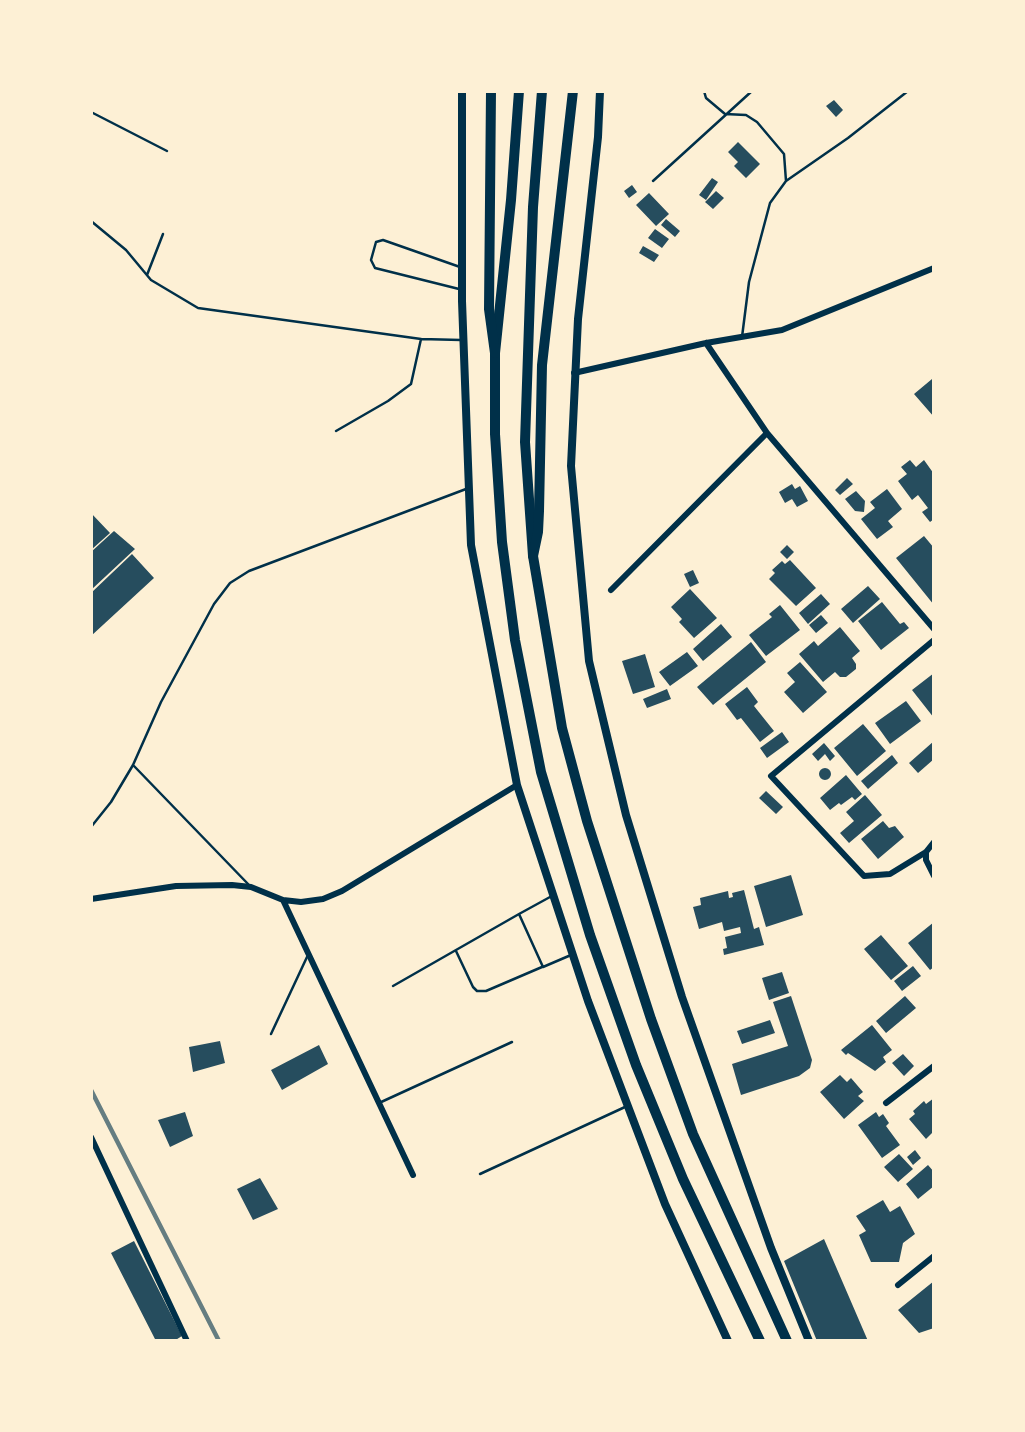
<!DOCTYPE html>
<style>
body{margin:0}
#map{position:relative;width:1025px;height:1432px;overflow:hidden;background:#fdf0d5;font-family:Signika,sans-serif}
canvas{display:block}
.frame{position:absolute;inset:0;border:93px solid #fdf0d5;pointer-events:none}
</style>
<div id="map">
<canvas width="1025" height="1432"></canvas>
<div class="frame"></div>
</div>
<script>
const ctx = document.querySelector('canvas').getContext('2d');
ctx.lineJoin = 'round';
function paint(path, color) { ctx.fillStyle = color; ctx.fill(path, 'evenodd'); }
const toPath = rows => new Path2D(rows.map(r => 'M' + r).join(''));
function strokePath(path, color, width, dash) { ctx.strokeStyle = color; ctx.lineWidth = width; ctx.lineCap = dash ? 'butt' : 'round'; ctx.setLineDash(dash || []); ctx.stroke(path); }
paint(toPath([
 [834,100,843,110,836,117,826,106],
 [738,142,760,164,746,178,734,166,738,162,728,152],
 [712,178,718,182,706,200,699,195],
 [632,185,637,192,629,198,624,191],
 [716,191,724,198,713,209,705,202],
 [649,193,669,214,656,226,636,205],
 [666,219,680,231,675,237,661,225],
 [655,229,669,239,662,248,648,238],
 [643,246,659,255,654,262,639,253],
 [932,379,934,381,934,417,914,394],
 [910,460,916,467,924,460,934,474,934,519,930,522,922,512,928,508,918,495,912,500,898,481,907,474,901,467],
 [847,478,853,484,840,495,835,490],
 [792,484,795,489,800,486,808,501,797,507,792,499,785,503,779,492],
 [887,489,902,509,888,521,893,527,877,539,861,519,875,508,870,502],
 [856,491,865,501,864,512,855,511,845,499],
 [91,513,110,533,91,550],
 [114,531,135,549,91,590,91,552],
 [924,536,934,548,934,605,896,558],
 [787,545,794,552,787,559,780,552],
 [132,554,154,578,91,636,91,593],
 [790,560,816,588,796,606,769,579,775,573,772,570,782,561,785,564],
 [693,570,699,583,690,587,684,574],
 [868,586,880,599,853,623,841,609],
 [690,589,717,618,694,638,679,622,682,619,671,607],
 [821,594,830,604,808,624,799,613],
 [882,602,900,624,904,622,909,628,881,650,858,621],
 [780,605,800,630,766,656,749,635,772,617,769,614],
 [821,615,828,623,816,633,809,625],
 [721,624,732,637,703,661,693,649],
 [840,627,860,651,852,658,856,664,856,669,846,677,840,677,835,672,823,682,799,654,814,641,818,646],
 [751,642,766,662,713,705,697,687],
 [687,652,698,666,670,686,659,672],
 [645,654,655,687,633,694,622,661],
 [800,662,827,692,803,713,784,692,795,682,787,673],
 [934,673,934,718,912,690],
 [747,687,758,702,754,706,774,731,760,742,741,718,737,720,725,704],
 [667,689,671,699,647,708,643,699],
 [906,701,921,721,890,744,875,723],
 [863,724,886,751,857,776,834,748],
 [782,732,789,742,767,758,760,748],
 [934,741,934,759,918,773,909,763],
 [824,743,835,756,830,761,825,754,818,761,812,754],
 [892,755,898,763,868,789,861,781],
 '819 774a6 6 0 1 1 12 0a6 6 0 1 1-12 0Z',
 [846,775,862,794,855,800,852,797,841,805,839,803,830,810,820,798],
 [766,791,783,807,776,814,759,798],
 [865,795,882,815,849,843,840,833,854,821,846,812],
 [883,821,889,828,895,826,904,837,878,859,861,839],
 [791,875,803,915,766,927,754,886],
 [744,890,754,929,759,927,764,945,724,955,723,949,727,948,725,937,741,933,740,927,724,931,722,922,699,929,693,907,701,905,700,898,728,891,729,898,733,897,732,893],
 [934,922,934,967,930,970,908,943],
 [881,935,908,966,891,980,864,949],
 [913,966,921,976,902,991,894,981],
 [782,972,789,993,769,1000,762,978],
 [791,996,812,1060,810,1068,799,1076,741,1095,732,1064,788,1046,773,1002],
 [905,996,916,1008,886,1033,876,1021],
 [770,1020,775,1033,742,1044,737,1031],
 [872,1025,892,1050,883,1057,886,1062,875,1071,848,1053,846,1055,841,1050],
 [220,1041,225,1063,193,1072,189,1047],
 [319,1045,328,1064,282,1090,271,1070],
 [903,1054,914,1066,904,1076,892,1063],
 [840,1075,847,1082,851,1078,863,1092,858,1096,864,1101,844,1119,820,1092],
 [934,1098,934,1131,926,1139,909,1119,915,1114,913,1111,924,1101,926,1104],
 [185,1112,193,1136,170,1147,158,1120],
 [876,1112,879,1117,883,1114,889,1123,886,1126,900,1145,882,1158,858,1125],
 [915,1150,921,1158,913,1165,907,1157],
 [899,1154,913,1169,898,1182,884,1167],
 [928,1165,934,1172,934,1186,918,1199,906,1184],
 [260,1178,278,1209,253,1220,237,1189],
 [883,1200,890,1212,900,1206,915,1234,903,1243,899,1262,871,1262,859,1235,866,1231,856,1216],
 [824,1239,868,1341,817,1341,784,1261],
 [134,1241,182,1336,174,1341,156,1341,111,1253],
 [934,1281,934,1328,919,1333,898,1310]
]), '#264d5e');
strokePath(toPath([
 [704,91,706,98,725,114,746,115,757,122,784,154,786,181],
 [91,112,167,151],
 [653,181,752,91],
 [91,221,126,250,151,280,198,308,421,339,461,340],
 [147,275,163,234],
 [459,289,375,268,371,260,376,242,383,240,460,267],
 [742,337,749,282,770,203,786,181,848,138,908,91],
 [336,431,388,401,411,384,421,339],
 [134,766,249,885],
 [91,827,111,802,133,765,161,702,214,604,230,583,249,571,466,489],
 [550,897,519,914,543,967,571,955],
 [456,951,473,987,477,991,486,991,542,967],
 [393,986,519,914],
 [271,1034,307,957],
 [379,1103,512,1042],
 [480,1174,625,1107]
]), '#003049', 2.5);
strokePath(toPath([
 [706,343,767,433,934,629],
 [574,373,706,343,782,330,934,268],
 [611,590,767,433],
 [934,640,771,776,864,876,890,874,926,852,934,842],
 [926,852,926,860,934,876],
 [91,899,176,886,232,885,251,887,283,900,301,902,323,899,342,891,517,785],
 [283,900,413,1175],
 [886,1103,934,1066],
 [91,1137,187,1341],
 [898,1285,934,1256]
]), '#003049', 6);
strokePath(toPath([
 [462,91,462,301,471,545,517,785,588,1001,665,1204,728,1341],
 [600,91,598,137,578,319,571,466,589,661,626,815,682,997,771,1248,809,1341]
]), '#003049', 8);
strokePath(toPath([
 [519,91,511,200,495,353,495,434,502,542,515,640,541,772,590,935,636,1065,683,1179,760,1341],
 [542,91,533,207,525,442,533,556,562,728,587,821,651,1019,693,1134,787,1341]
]), '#003049', 10);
strokePath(toPath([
 [491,91,489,309,495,353],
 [533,556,538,532,539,511,542,365,573,91]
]), '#003049', 10);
strokePath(toPath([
 [91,1090,219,1341]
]), '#657d81', 4.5);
</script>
